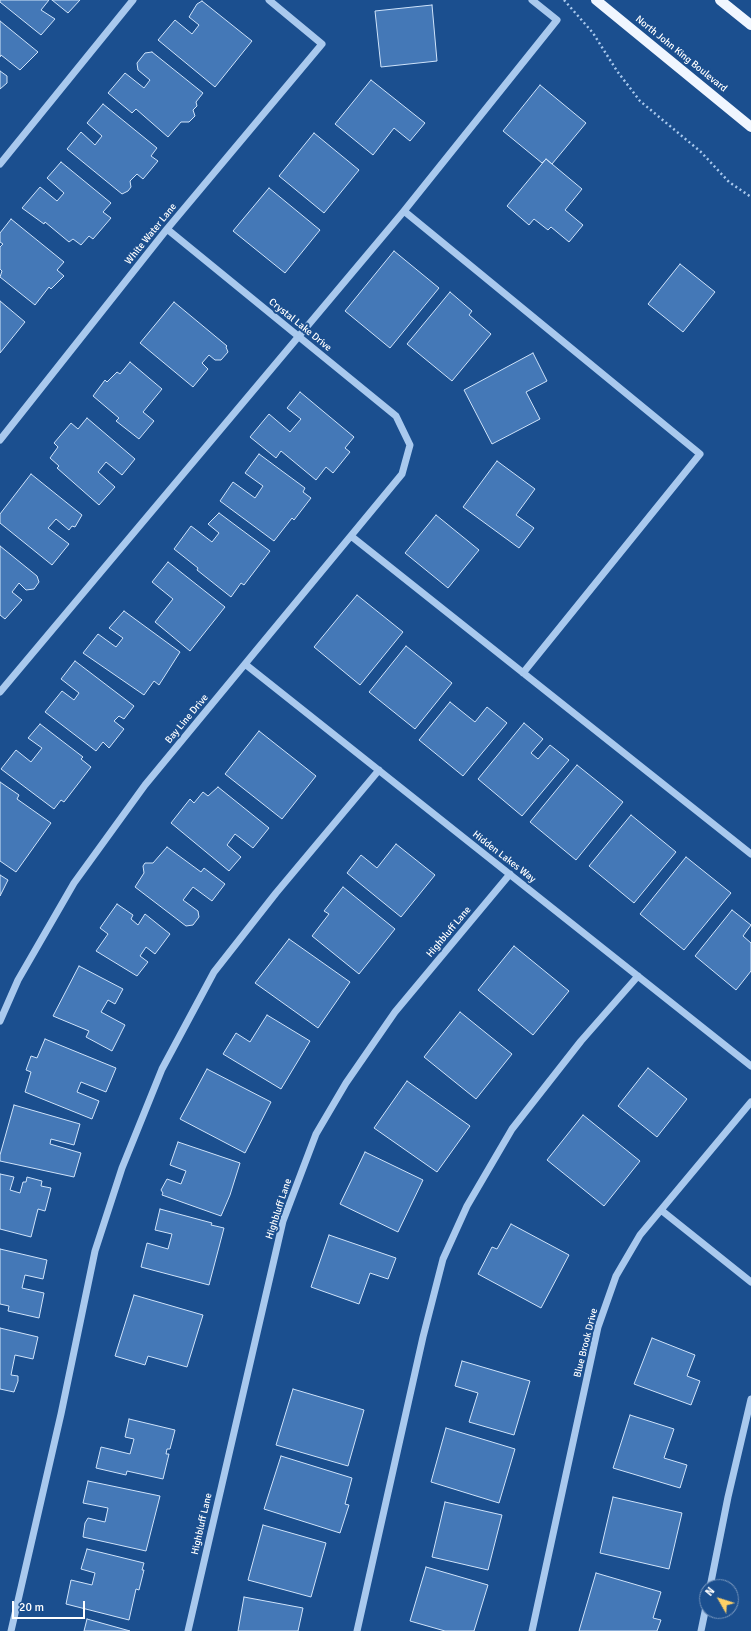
<!DOCTYPE html>
<style>
body{margin:0}
#map{position:relative;width:751px;height:1631px;overflow:hidden;background:#1b4f8f;font-family:Signika,sans-serif}
canvas{display:block}
.north{position:absolute;left:699px;top:1579px;width:40px;height:40px;box-sizing:border-box;background:#1b4f8f;border:1px solid #7695bc;border-radius:50%;rotate:309deg;font-size:11px;font-weight:700;line-height:16px;text-align:center;color:#fff}
.north::after{content:'';display:block;margin:auto;width:14px;height:18px;background:#ffd166;clip-path:polygon(50% 0,100% 100%,50% 72%,0 100%)}
.scale{position:absolute;left:12px;top:1601px;width:73px;height:18px;box-sizing:border-box;border:2px solid #fff;border-top:0;padding-left:5px;font-size:12px;line-height:14px;white-space:nowrap;color:#fff;-webkit-text-stroke:3px #1b4f8f;paint-order:stroke}
</style>
<div id="map">
<canvas width="751" height="1631"></canvas>
<div class="north">N</div>
<div class="scale">20 m</div>
</div>
<script>
const ctx = document.querySelector('canvas').getContext('2d');
ctx.lineJoin = 'round';
function paint(path, color) { ctx.fillStyle = color; ctx.fill(path, 'evenodd'); }
const toPath = rows => new Path2D(rows.map(r => 'M' + r).join(''));
function strokePath(path, color, width, dash) { ctx.strokeStyle = color; ctx.lineWidth = width; ctx.lineCap = dash ? 'butt' : 'round'; ctx.setLineDash(dash || []); ctx.stroke(path); }
function drawText(font, color, halo, rows, align = 'center') {
  ctx.font = font + ' Signika,sans-serif'; ctx.lineWidth = 4; ctx.setLineDash([]); ctx.textBaseline = 'middle'; ctx.strokeStyle = halo; ctx.fillStyle = color; for (const [text, x, y, turn = 0] of rows) {
    ctx.save(); ctx.translate(x, y); ctx.rotate((+turn || 0) * Math.PI / 180); ctx.textAlign = isNaN(turn) ? turn : align; if (halo) ctx.strokeText(text, 0, 0); ctx.fillText(text, 0, 0); ctx.restore();
  }
}
const building = toPath([
 [0,0,49,0,41,10,55,19,41,35,0,2,0,0],
 [52,0,80,0,68,13,52,0],
 [202,1,252,41,215,87,158,40,175,20,192,34,199,25,189,17,197,4,202,1],
 [432,5,437,61,381,67,375,11,432,5],
 [0,21,38,52,20,70,1,55,0,57,0,21],
 [152,52,203,93,196,102,197,106,193,110,195,116,189,122,181,122,168,137,136,109,132,113,108,93,125,73,144,88,150,80,138,70,137,63,145,53,152,52],
 [0,71,7,76,7,83,0,89,0,71],
 [371,80,425,123,410,141,394,128,373,155,335,124,371,80],
 [540,85,586,123,552,164,546,159,542,163,503,131,540,85],
 [103,104,157,148,151,156,158,161,143,179,137,174,130,181,131,187,128,191,122,194,67,149,81,132,95,145,102,136,87,123,103,104],
 [314,133,359,170,324,213,279,176,314,133],
 [546,159,582,189,565,210,583,225,569,242,551,227,548,230,534,219,529,225,507,206,546,159],
 [61,162,111,203,103,212,111,218,93,239,89,236,81,245,73,239,69,242,45,222,44,224,22,208,40,187,57,201,64,193,47,178,61,162],
 [269,188,320,230,285,273,233,231,269,188],
 [11,219,64,262,57,270,64,276,51,289,49,287,35,305,0,277,2,271,0,269,0,247,3,244,0,242,0,233,11,219],
 [394,251,439,288,390,348,345,311,394,251],
 [680,264,715,292,683,332,648,304,680,264],
 [450,292,472,311,469,315,491,334,452,381,407,344,450,292],
 [0,301,25,322,0,353,0,301],
 [174,302,227,346,226,347,228,352,221,360,215,360,209,355,202,363,208,369,193,387,140,343,174,302],
 [533,353,547,381,526,392,540,419,492,444,464,390,533,353],
 [130,362,162,389,143,412,154,421,139,439,116,421,119,418,93,396,105,380,107,382,117,372,120,374,130,362],
 [300,392,354,437,345,448,350,452,333,473,326,467,316,480,281,451,276,458,250,437,269,414,290,432,301,419,287,408,300,392],
 [87,418,135,459,122,475,106,462,98,472,115,487,99,505,57,468,59,466,50,458,58,447,54,443,71,423,78,429,87,418],
 [259,454,305,488,303,492,311,498,294,520,292,518,274,541,220,501,233,482,255,498,263,486,245,473,259,454],
 [497,461,535,489,516,515,534,528,519,548,463,507,497,461],
 [31,474,82,515,75,527,72,526,69,530,56,519,48,528,69,544,52,565,0,523,0,514,31,474],
 [219,513,270,551,244,585,241,583,231,597,197,570,198,568,174,549,191,526,212,542,219,533,208,524,219,513],
 [436,515,479,550,448,588,405,553,436,515],
 [0,546,37,576,39,582,34,589,26,590,19,583,12,592,22,600,5,619,0,615,0,546],
 [168,562,225,607,190,651,155,622,173,599,152,582,168,562],
 [357,595,403,632,360,685,314,647,357,595],
 [124,611,180,652,159,685,154,681,144,695,83,653,98,634,116,647,123,638,109,628,124,611],
 [406,646,452,683,415,729,369,692,406,646],
 [75,661,134,706,124,719,119,716,114,721,124,729,109,748,103,742,96,751,45,712,62,691,74,700,79,693,61,679,75,661],
 [450,702,475,722,487,707,507,723,463,776,419,740,450,702],
 [524,723,543,739,531,753,538,759,550,745,569,760,522,816,478,779,524,723],
 [40,724,83,757,81,759,91,767,64,802,61,800,54,809,1,769,16,750,31,762,42,748,28,738,40,724],
 [259,731,316,776,282,819,225,774,259,731],
 [577,765,623,802,576,860,530,822,577,765],
 [0,782,19,795,17,799,51,823,16,872,0,861,0,782],
 [218,787,269,828,253,848,235,834,227,845,241,857,229,871,171,823,190,799,194,803,203,792,208,796,218,787],
 [631,815,676,852,634,903,589,866,631,815],
 [396,844,435,875,401,917,347,873,361,855,377,868,396,844],
 [167,847,201,872,204,868,225,884,212,901,193,887,183,900,198,911,199,917,193,925,186,926,135,887,144,873,143,866,145,863,153,863,167,847],
 [686,857,731,893,684,950,640,914,686,857],
 [0,875,8,880,0,896,0,875],
 [343,887,395,929,359,974,312,936,329,914,324,911,343,887],
 [117,904,133,915,131,919,138,925,145,914,170,934,155,954,146,947,140,956,148,962,137,976,96,951,108,934,100,928,117,904],
 [732,910,751,925,743,936,751,943,751,971,736,990,695,956,732,910],
 [289,939,350,982,318,1028,255,983,289,939],
 [514,946,569,991,533,1035,478,990,514,946],
 [79,966,123,989,115,1004,108,1000,101,1012,125,1025,112,1051,86,1037,89,1031,53,1016,79,966],
 [460,1012,512,1054,476,1099,424,1057,460,1012],
 [267,1015,310,1041,281,1089,223,1054,236,1033,250,1042,267,1015],
 [45,1039,116,1068,106,1092,81,1082,77,1092,99,1101,92,1119,25,1092,31,1072,26,1070,31,1056,37,1058,45,1039],
 [648,1068,687,1099,657,1137,618,1106,648,1068],
 [207,1069,271,1102,245,1153,180,1119,207,1069],
 [407,1081,470,1126,437,1172,374,1128,407,1081],
 [14,1105,80,1124,74,1145,51,1139,50,1144,81,1153,74,1177,0,1161,0,1155,14,1105],
 [583,1115,640,1161,604,1206,547,1160,583,1115],
 [178,1142,240,1163,230,1195,221,1216,162,1195,163,1193,161,1190,167,1179,181,1184,186,1171,170,1165,178,1142],
 [365,1152,423,1180,398,1232,340,1204,365,1152],
 [0,1174,14,1177,10,1190,20,1193,23,1182,26,1182,27,1177,42,1181,41,1186,51,1188,45,1211,38,1209,31,1237,0,1229,0,1174],
 [160,1209,212,1223,211,1225,224,1228,209,1285,141,1267,147,1243,168,1249,172,1234,155,1230,160,1209],
 [511,1224,569,1255,541,1308,478,1274,492,1247,497,1249,511,1224],
 [329,1235,396,1258,388,1279,370,1273,359,1304,311,1287,329,1235],
 [0,1249,47,1260,43,1279,25,1275,22,1288,44,1293,39,1318,8,1311,9,1306,0,1304,0,1249],
 [134,1295,203,1315,187,1367,148,1356,145,1365,115,1356,134,1295],
 [0,1328,38,1337,33,1359,15,1355,11,1375,18,1376,18,1381,14,1392,0,1389,0,1328],
 [652,1338,695,1355,687,1376,700,1381,691,1405,634,1384,652,1338],
 [462,1361,530,1381,514,1435,469,1422,478,1393,455,1386,462,1361],
 [293,1389,364,1410,348,1466,276,1445,293,1389],
 [630,1415,674,1429,664,1458,687,1465,680,1488,613,1468,630,1415],
 [129,1419,175,1430,170,1449,167,1449,166,1454,169,1454,163,1479,127,1471,126,1475,96,1468,101,1447,130,1454,134,1439,125,1437,129,1419],
 [446,1428,515,1449,499,1503,431,1482,446,1428],
 [281,1456,352,1478,345,1504,349,1505,340,1533,264,1509,281,1456],
 [88,1481,160,1496,146,1551,83,1537,85,1523,88,1518,105,1522,108,1508,83,1503,88,1481],
 [613,1497,682,1513,669,1569,600,1553,613,1497],
 [445,1502,502,1515,488,1570,432,1557,445,1502],
 [263,1525,326,1543,311,1597,248,1580,263,1525],
 [87,1549,144,1563,142,1570,144,1570,139,1590,136,1589,129,1620,66,1604,71,1580,92,1585,95,1573,81,1569,87,1549],
 [426,1567,488,1585,474,1631,445,1631,410,1621,426,1567],
 [596,1573,661,1592,653,1618,661,1620,657,1631,579,1631,596,1573],
 [244,1597,303,1608,298,1631,238,1631,244,1597],
 [87,1619,130,1631,84,1631,87,1619]
]);
paint(building, '#4478b7');
strokePath(building, '#cfe3fa', 1);
strokePath(toPath([
 [564,0,593,33,617,71,640,101,701,152,729,182,751,197]
]), '#a9c9ee', 2.5, [2, 3]);
strokePath(toPath([
 [0,164,133,0],
 [0,440,167,229,322,44,269,0],
 [351,536,751,854],
 [245,664,751,1066],
 [523,673,700,454,404,211,557,20,532,0],
 [0,692,404,211],
 [0,1021,18,980,74,883,145,785,402,474,410,445,396,416,167,229],
 [661,1210,751,1282],
 [710,1587,728,1497,751,1399],
 [11,1631,61,1414,95,1251,122,1168,162,1069,214,972,276,893,379,770],
 [188,1631,283,1221,316,1134,346,1083,395,1012,510,874],
 [357,1631,423,1337,443,1259,467,1206,512,1129,581,1041,638,976],
 [532,1631,598,1327,616,1276,640,1235,751,1102],
 [701,1631,707,1602]
]), '#a9c9ee', 7);
strokePath(toPath([
 [596,0,751,127],
 [720,0,751,25]
]), '#f0f6ff', 10);
drawText('10px', '#fff', '#1b4f8f', [
 ["North John King Boulevard",681,54,39],
 ["White Water Lane",151,234,-51],
 ["Crystal Lake Drive",300,325,39],
 ["Bay Line Drive",187,719,-50],
 ["Hidden Lakes Way",504,857,38],
 ["Highbluff Lane",449,932,-50],
 ["Highbluff Lane",279,1209,-72],
 ["Blue Brook Drive",586,1343,-76],
 ["Highbluff Lane",202,1524,-77]
]);
</script>
